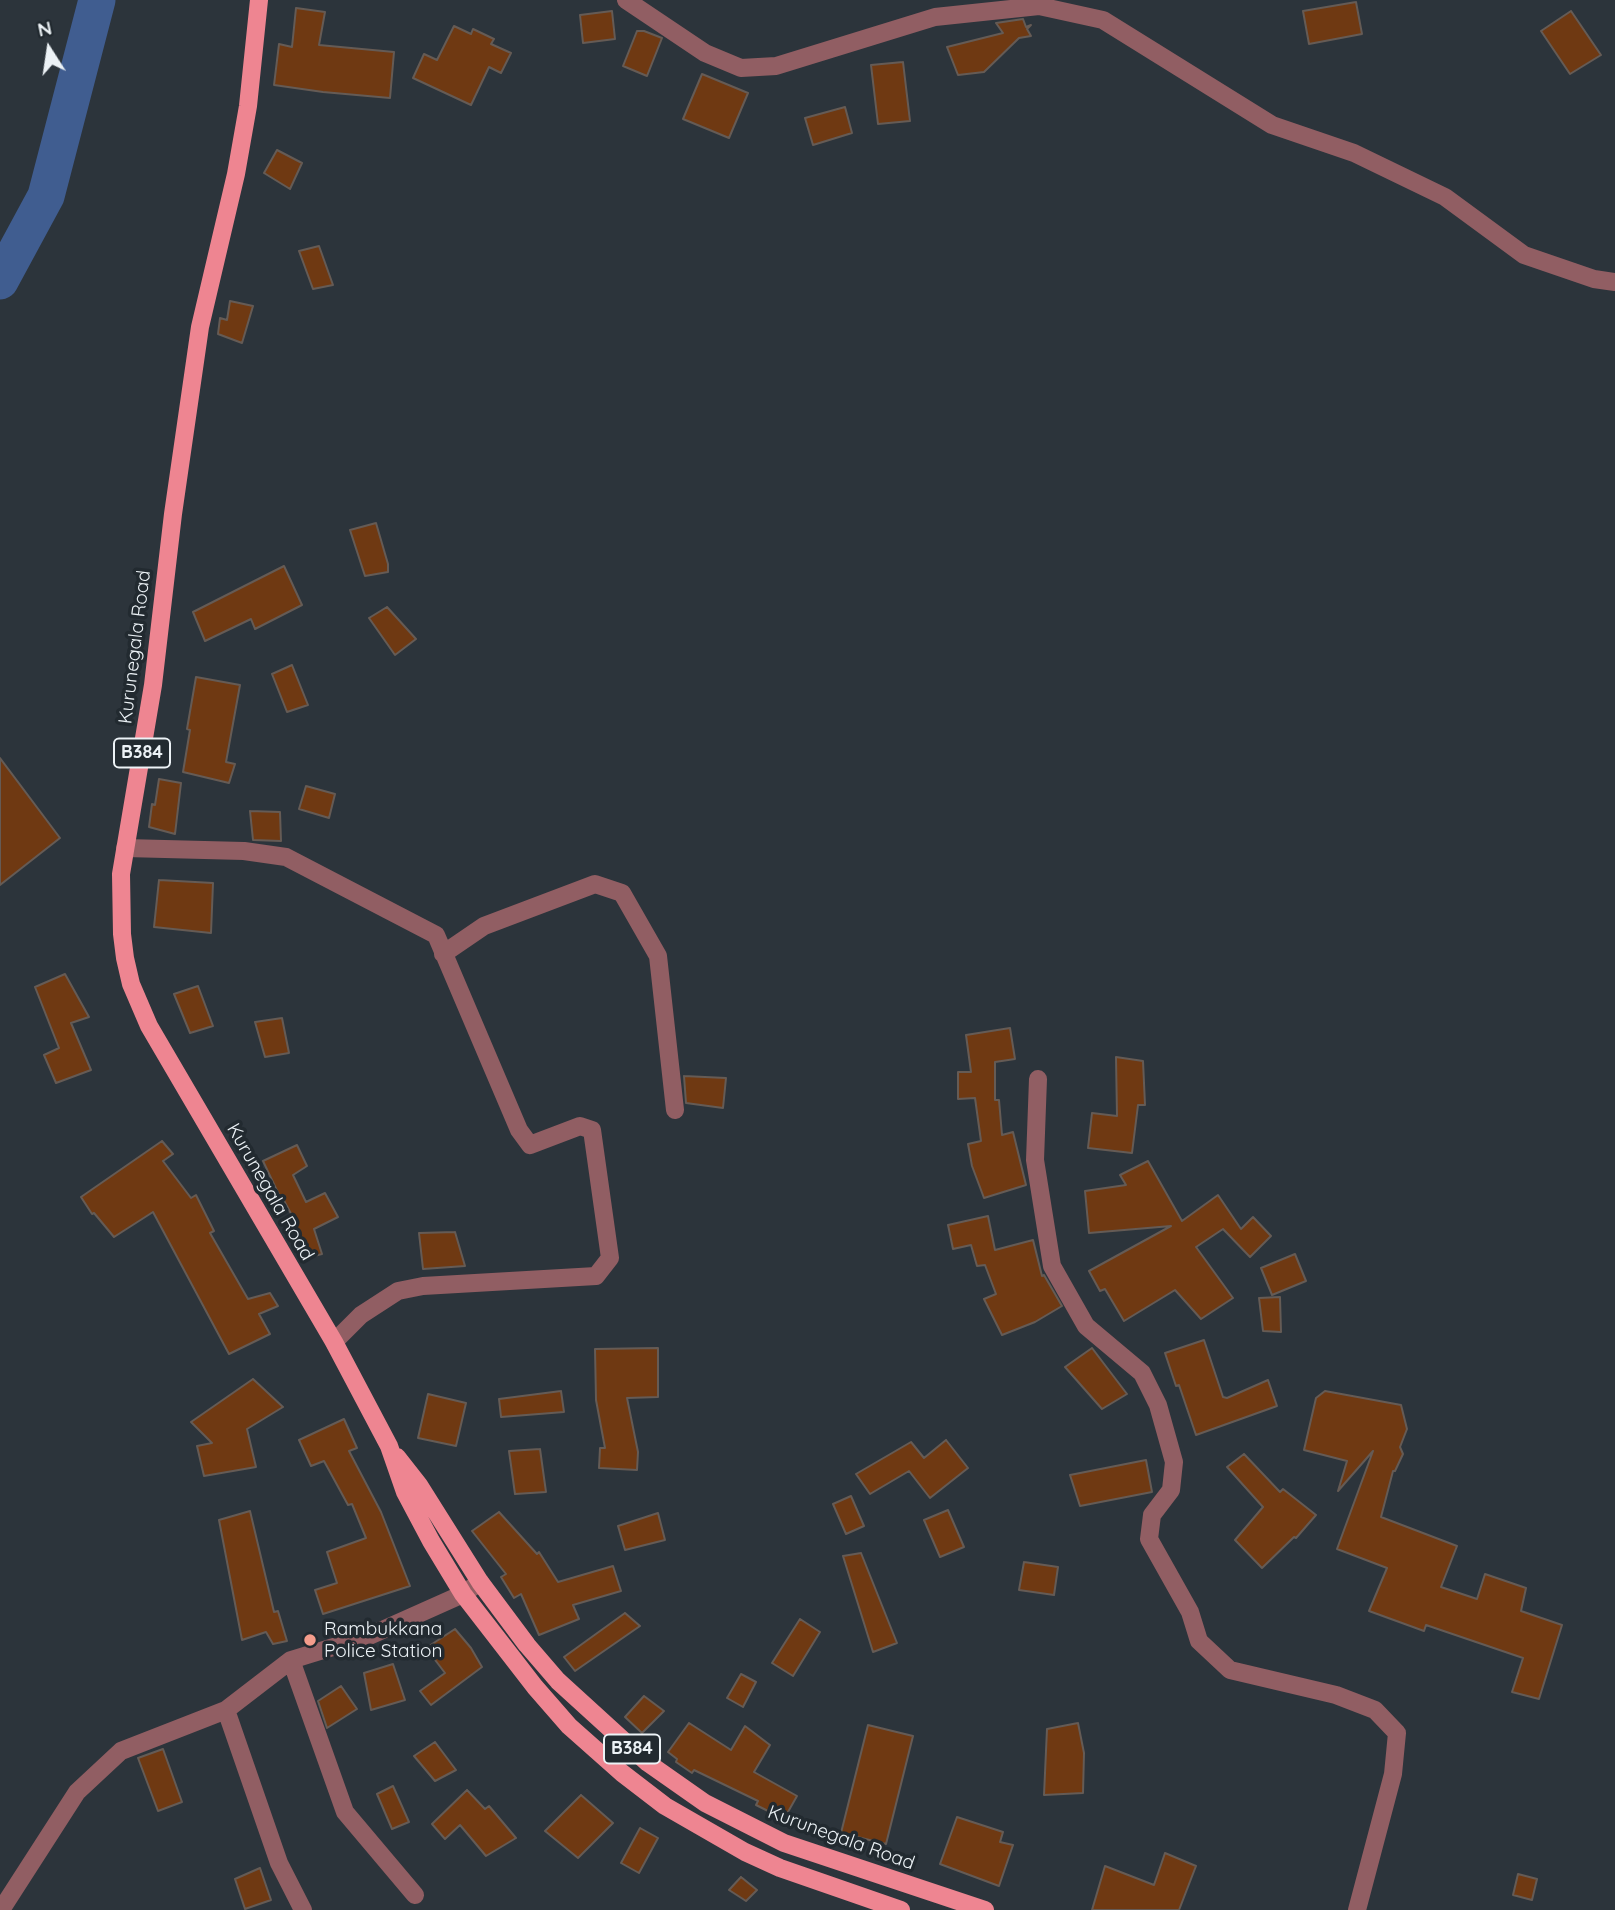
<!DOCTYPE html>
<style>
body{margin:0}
#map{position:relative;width:1615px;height:1910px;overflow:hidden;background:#2c343b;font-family:Quicksand,sans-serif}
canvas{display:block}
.north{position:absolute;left:14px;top:14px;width:70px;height:70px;-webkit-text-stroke:5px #222a30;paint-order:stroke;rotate:348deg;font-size:19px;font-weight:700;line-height:28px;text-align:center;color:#ecf2f6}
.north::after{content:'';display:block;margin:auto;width:24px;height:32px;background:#ecf2f6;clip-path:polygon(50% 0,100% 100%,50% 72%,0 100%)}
</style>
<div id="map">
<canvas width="1615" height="1910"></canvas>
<div class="north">N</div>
</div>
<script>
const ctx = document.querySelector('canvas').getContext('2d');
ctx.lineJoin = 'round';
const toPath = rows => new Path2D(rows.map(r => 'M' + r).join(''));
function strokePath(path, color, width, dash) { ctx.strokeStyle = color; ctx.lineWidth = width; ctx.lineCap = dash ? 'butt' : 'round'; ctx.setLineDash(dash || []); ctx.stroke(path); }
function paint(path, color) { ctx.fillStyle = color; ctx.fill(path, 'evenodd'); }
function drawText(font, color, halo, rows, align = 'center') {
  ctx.font = font + ' Quicksand,sans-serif'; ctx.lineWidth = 7; ctx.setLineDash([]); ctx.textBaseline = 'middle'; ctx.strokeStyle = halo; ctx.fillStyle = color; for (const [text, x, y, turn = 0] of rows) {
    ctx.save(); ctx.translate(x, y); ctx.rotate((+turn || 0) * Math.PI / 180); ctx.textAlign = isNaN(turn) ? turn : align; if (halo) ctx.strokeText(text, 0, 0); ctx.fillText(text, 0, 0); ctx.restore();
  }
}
strokePath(toPath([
 [0,281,46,196,97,0]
]), '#405d90', 37);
const building = toPath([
 [1356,2,1362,34,1309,44,1303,11,1356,2],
 [296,8,325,12,319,45,394,52,390,98,323,92,274,85,279,44,292,47,296,8],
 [612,11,615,39,583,43,580,15,612,11],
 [1571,11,1601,55,1570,74,1541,31,1571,11],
 [1023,19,1026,27,1031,25,1027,29,1031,36,1019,38,984,72,958,75,947,47,1003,33,996,23,1023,19],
 [454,26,471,34,473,29,494,39,491,44,511,53,501,73,489,67,471,105,413,78,424,54,437,60,454,26],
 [637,31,644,31,662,38,647,76,623,66,637,31],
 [903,62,910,121,878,124,871,65,903,62],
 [702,74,748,93,729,138,683,119,702,74],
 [845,107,852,133,813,145,805,118,845,107],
 [277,150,302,163,290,189,264,173,277,150],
 [319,246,333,285,313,289,299,251,319,246],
 [230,301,253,306,242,343,218,334,220,318,227,320,230,301],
 [376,523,388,564,388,572,365,576,350,530,376,523],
 [284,566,302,605,255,629,251,619,205,641,193,612,284,566],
 [387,607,416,639,395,655,369,618,387,607],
 [292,665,308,705,287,712,272,674,292,665],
 [196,677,240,685,226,762,235,764,229,783,183,772,190,730,187,729,196,677],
 [0,758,60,838,0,885,0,758],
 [159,779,181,783,175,834,149,827,152,804,155,805,159,779],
 [306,786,335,794,329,818,299,809,306,786],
 [250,811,280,812,281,841,253,840,250,811],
 [159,880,213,883,211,933,154,927,159,880],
 [65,974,89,1017,71,1023,91,1070,56,1083,44,1055,59,1048,35,987,65,974],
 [198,986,213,1026,190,1033,174,994,198,986],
 [282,1018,289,1053,265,1057,255,1022,282,1018],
 [1010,1028,1015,1059,995,1062,995,1100,999,1100,1002,1135,1013,1132,1026,1185,984,1198,972,1166,968,1144,981,1141,975,1098,958,1099,958,1072,971,1072,966,1035,1010,1028],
 [1116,1057,1143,1061,1145,1105,1138,1105,1132,1153,1088,1148,1092,1113,1117,1116,1116,1057],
 [684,1076,726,1078,723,1108,686,1103,684,1076],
 [162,1141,173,1154,163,1161,191,1198,196,1195,214,1231,210,1233,248,1299,270,1293,278,1306,259,1314,270,1334,229,1354,153,1212,114,1237,94,1213,92,1214,81,1197,162,1141],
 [297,1145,307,1166,293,1175,306,1202,325,1193,338,1217,314,1229,322,1254,306,1258,295,1221,282,1197,280,1197,263,1161,297,1145],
 [1148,1161,1182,1221,1218,1195,1241,1229,1253,1217,1271,1236,1250,1257,1223,1229,1196,1247,1233,1298,1201,1319,1175,1290,1124,1321,1105,1289,1100,1291,1089,1271,1171,1226,1089,1233,1085,1191,1126,1185,1120,1175,1148,1161],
 [988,1216,995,1250,1033,1240,1042,1276,1044,1275,1062,1306,1035,1322,1002,1335,984,1299,996,1294,985,1265,977,1266,971,1245,953,1249,948,1225,988,1216],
 [455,1232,465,1266,423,1269,419,1233,455,1232],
 [1295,1254,1306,1281,1272,1295,1261,1268,1295,1254],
 [1280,1297,1281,1332,1263,1331,1259,1298,1280,1297],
 [1204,1340,1223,1397,1227,1398,1268,1380,1277,1406,1196,1435,1179,1385,1176,1386,1165,1353,1204,1340],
 [658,1348,658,1397,627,1398,638,1452,637,1470,599,1468,600,1448,605,1448,596,1400,595,1349,658,1348],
 [1092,1348,1127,1394,1102,1409,1065,1367,1092,1348],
 [253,1379,283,1407,247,1429,256,1467,204,1476,197,1446,212,1443,191,1422,253,1379],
 [561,1391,564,1412,501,1417,499,1399,561,1391],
 [1325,1391,1401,1405,1407,1429,1400,1447,1403,1454,1395,1471,1393,1471,1381,1517,1457,1546,1441,1587,1477,1599,1485,1574,1526,1588,1521,1611,1562,1625,1539,1699,1512,1692,1523,1658,1426,1625,1424,1631,1369,1611,1387,1568,1337,1549,1373,1451,1338,1491,1347,1461,1304,1450,1316,1398,1325,1391],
 [428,1394,466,1403,456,1446,418,1438,428,1394],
 [344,1419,357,1448,349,1451,381,1512,410,1586,323,1614,315,1590,337,1583,327,1552,366,1538,352,1504,348,1505,324,1461,311,1466,299,1440,344,1419],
 [946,1440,968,1468,930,1498,909,1471,870,1494,856,1474,911,1442,924,1458,946,1440],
 [540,1449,546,1492,515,1494,509,1451,540,1449],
 [1244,1454,1280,1492,1283,1489,1316,1515,1296,1538,1294,1537,1262,1568,1235,1540,1263,1507,1227,1467,1244,1454],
 [1146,1460,1152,1492,1080,1506,1070,1475,1146,1460],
 [851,1496,864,1526,846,1534,833,1504,851,1496],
 [948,1510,964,1547,940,1557,924,1520,948,1510],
 [250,1511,274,1612,278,1611,287,1641,273,1644,266,1632,242,1640,219,1520,250,1511],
 [499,1512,537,1554,539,1552,558,1582,613,1566,621,1591,573,1605,579,1619,539,1635,521,1594,514,1598,501,1577,506,1574,472,1531,499,1512],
 [658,1513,665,1540,625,1550,618,1526,658,1513],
 [861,1553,897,1643,873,1652,843,1556,861,1553],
 [1024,1562,1058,1567,1054,1595,1019,1590,1024,1562],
 [625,1613,640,1626,575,1671,564,1657,625,1613],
 [800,1619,820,1632,793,1676,772,1663,800,1619],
 [455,1629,471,1648,482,1667,431,1705,420,1691,445,1673,426,1648,455,1629],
 [393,1664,405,1700,371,1710,364,1673,393,1664],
 [741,1674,756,1682,743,1707,727,1698,741,1674],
 [341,1686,357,1709,327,1728,318,1701,341,1686],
 [644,1696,664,1711,642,1733,625,1717,644,1696],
 [689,1723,731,1750,745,1726,770,1745,754,1772,797,1796,784,1819,756,1805,758,1801,694,1770,692,1773,676,1762,677,1759,668,1752,689,1723],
 [1078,1723,1084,1753,1083,1793,1044,1795,1047,1729,1078,1723],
 [868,1725,913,1736,886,1844,841,1833,868,1725],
 [435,1742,456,1770,435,1781,414,1756,435,1742],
 [163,1749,182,1802,158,1811,138,1758,163,1749],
 [393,1786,409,1822,392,1829,377,1794,393,1786],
 [467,1790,485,1809,489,1806,516,1838,486,1856,460,1825,445,1839,432,1824,467,1790],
 [581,1795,613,1823,578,1858,545,1831,581,1795],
 [957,1817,1003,1832,1000,1842,1013,1845,999,1886,940,1864,957,1817],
 [640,1828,658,1838,639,1873,621,1863,640,1828],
 [1165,1853,1196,1866,1179,1910,1092,1910,1105,1866,1154,1885,1165,1853],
 [260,1868,271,1900,245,1909,235,1879,260,1868],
 [1518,1874,1537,1879,1532,1900,1513,1895,1518,1874],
 [741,1877,757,1890,746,1901,729,1890,741,1877]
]);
paint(building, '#6f3912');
strokePath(building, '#655b55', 2);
strokePath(toPath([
 [626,0,705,53,741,68,776,66,935,17,1039,6,1103,20,1272,125,1354,153,1445,197,1524,255,1594,279,1615,282],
 [125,848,244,851,286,857,436,935,519,1130,530,1145,580,1126,592,1130,610,1258,596,1276,423,1286,398,1291,361,1315,334,1342],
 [443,954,484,926,595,884,622,893,658,956,675,1110],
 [1038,1079,1035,1160,1052,1266,1086,1326,1142,1373,1158,1405,1174,1462,1171,1490,1152,1515,1149,1539,1190,1612,1199,1641,1230,1670,1336,1695,1375,1710,1397,1733,1393,1774,1357,1910],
 [291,1660,345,1812,415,1895],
 [226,1710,279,1863,303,1910],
 [1,1910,77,1792,121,1751,226,1710,291,1660,369,1636,463,1594,480,1582]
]), '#915e63', 18);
strokePath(toPath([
 [259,0,248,106,236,174,200,327,173,514,153,685,121,874,122,934,125,958,131,984,149,1026,334,1342,389,1446,405,1492,431,1541,463,1594,535,1687,569,1726,622,1773,665,1806,745,1852,780,1868,901,1910],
 [397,1457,419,1485,480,1582,527,1645,558,1681,648,1763,705,1803,784,1843,985,1910]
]), '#ee8591', 18);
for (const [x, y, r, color] of [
 [310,1640,7,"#f49d8c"]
]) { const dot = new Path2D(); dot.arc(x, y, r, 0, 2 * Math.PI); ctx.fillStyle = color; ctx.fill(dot); strokePath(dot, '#222a30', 2.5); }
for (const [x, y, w] of [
 [142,753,56],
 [632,1749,56]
]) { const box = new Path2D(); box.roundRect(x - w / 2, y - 14.5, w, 29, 5); ctx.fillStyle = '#222a30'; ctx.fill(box); strokePath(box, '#ecf2f6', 2); }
drawText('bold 18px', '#ecf2f6', null, [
 ["B384",142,753],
 ["B384",632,1749]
]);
drawText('19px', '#ecf2f6', '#222a30', [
 ["Kurunegala Road",135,647,-83],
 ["Kurunegala Road",270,1192,60],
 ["Kurunegala Road",841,1838,20]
]);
drawText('19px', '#ecf2f6', '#222a30', [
 ["Rambukkana",324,1629],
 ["Police Station",324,1651]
], 'left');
</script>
